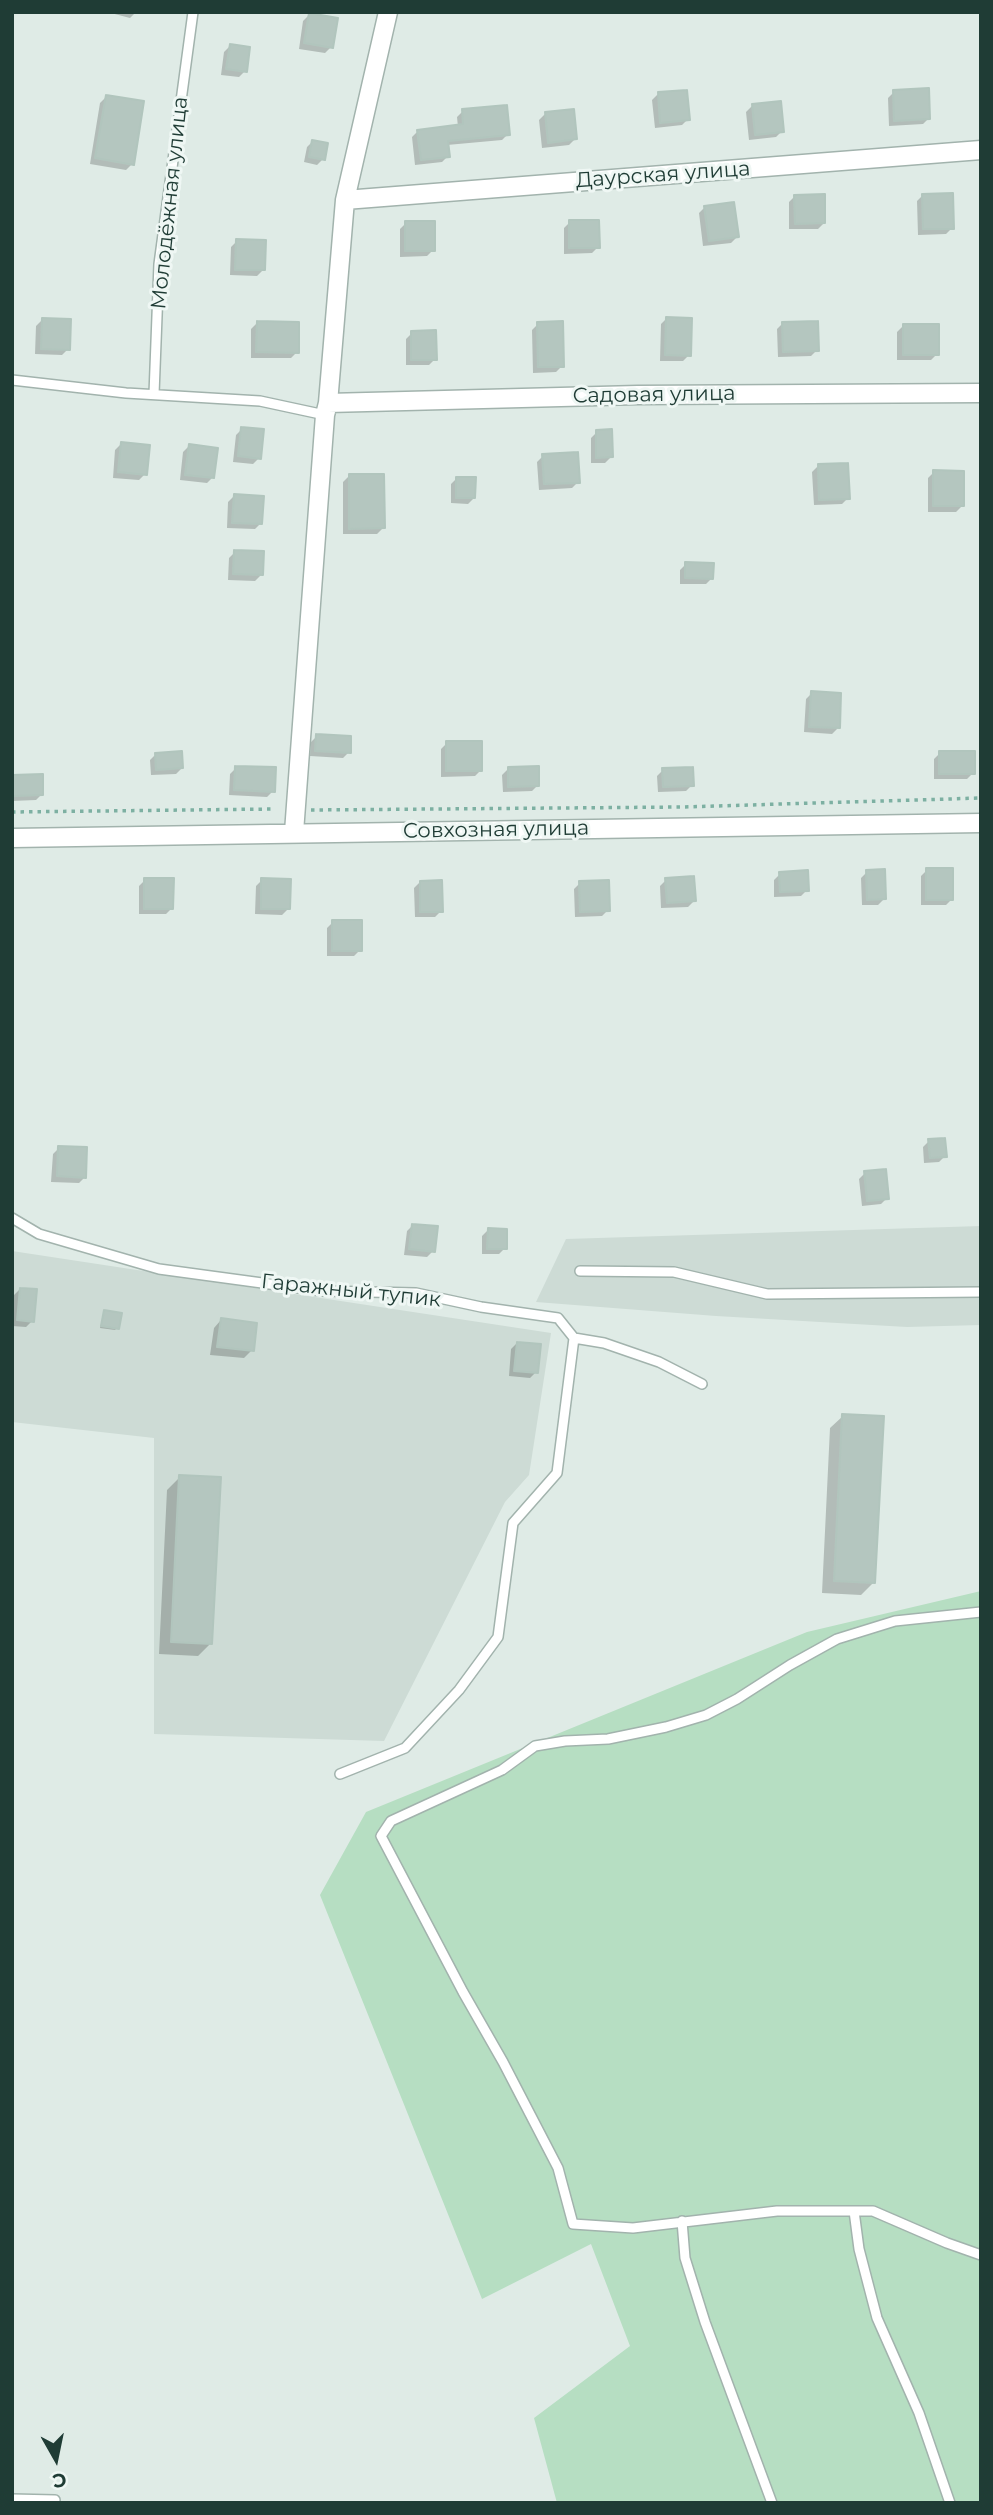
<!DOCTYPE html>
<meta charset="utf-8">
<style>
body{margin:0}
#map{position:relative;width:993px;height:2515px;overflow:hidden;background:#dfebe6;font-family:Montserrat,sans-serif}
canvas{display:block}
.frame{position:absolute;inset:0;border:14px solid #1f3c35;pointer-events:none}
.north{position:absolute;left:21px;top:2424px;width:70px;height:70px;-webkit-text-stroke:5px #eff7f4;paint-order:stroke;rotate:171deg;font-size:19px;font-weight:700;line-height:28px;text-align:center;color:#1f3c35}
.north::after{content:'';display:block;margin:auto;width:24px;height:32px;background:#1f3c35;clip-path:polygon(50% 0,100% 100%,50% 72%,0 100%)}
</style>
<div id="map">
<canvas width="993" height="2515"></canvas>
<div class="frame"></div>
<div class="north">С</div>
</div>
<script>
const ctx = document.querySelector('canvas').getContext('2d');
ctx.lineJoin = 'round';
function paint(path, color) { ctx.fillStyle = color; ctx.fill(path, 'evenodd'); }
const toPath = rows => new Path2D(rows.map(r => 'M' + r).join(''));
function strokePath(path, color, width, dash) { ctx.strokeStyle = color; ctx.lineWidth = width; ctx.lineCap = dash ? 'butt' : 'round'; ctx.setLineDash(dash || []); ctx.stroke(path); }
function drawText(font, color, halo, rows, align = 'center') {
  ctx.font = font + ' Montserrat,sans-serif'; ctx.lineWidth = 6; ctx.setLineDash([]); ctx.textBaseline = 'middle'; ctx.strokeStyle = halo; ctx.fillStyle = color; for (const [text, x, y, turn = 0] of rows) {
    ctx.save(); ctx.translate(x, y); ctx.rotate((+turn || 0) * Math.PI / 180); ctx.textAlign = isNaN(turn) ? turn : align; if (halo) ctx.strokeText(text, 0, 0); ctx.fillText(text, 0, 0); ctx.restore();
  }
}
paint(toPath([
 [981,1226,981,1325,907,1327,716,1316,536,1302,566,1239],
 [12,1251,551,1333,529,1475,505,1502,384,1741,154,1734,154,1438,12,1422]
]), '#cddbd5');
paint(toPath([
 [981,1591,981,2503,557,2503,534,2418,630,2346,591,2244,482,2299,320,1895,366,1812,807,1632]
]), '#b6dec2');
paint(toPath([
 [107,12,136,12,130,18],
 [309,15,331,47,325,53,299,49,303,21],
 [230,46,245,71,239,77,221,75,224,52],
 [894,92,929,118,923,124,889,126,888,98],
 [658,94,688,119,682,125,655,128,652,100],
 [106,97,132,164,126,170,90,164,100,103],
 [752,106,782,131,776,137,749,140,746,112],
 [463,111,508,134,502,140,447,145,448,156,442,162,415,165,412,137,418,131,458,127,457,117],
 [545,114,575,139,569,145,542,148,539,120],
 [313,141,323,159,317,165,304,162,307,147],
 [923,195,952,228,946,234,918,235,917,201],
 [795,196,824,223,818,229,789,229,789,202],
 [705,207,737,237,731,243,703,246,699,213],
 [570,222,598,247,592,253,564,254,564,228],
 [406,223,433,250,427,256,400,257,400,229],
 [237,241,263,270,257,276,230,275,231,247],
 [667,318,689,355,683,361,660,361,661,324],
 [42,320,68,349,62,355,35,354,36,326],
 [257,323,297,352,291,358,251,358,251,329],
 [783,323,817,350,811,356,778,357,777,329],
 [538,324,562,366,556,372,533,373,532,330],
 [903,326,937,354,931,360,897,360,897,332],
 [412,333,435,359,429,365,406,365,406,339],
 [242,429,259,458,253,464,233,462,236,435],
 [597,432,611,457,605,463,591,463,591,438],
 [121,444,145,474,139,480,113,478,115,450],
 [189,446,213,477,207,483,180,480,183,452],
 [543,456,578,482,572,488,539,490,537,462],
 [818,466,848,498,842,504,814,505,812,472],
 [934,472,962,506,956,512,928,512,928,478],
 [349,476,383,528,377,534,343,534,343,482],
 [457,478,474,498,468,504,451,503,451,484],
 [234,496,261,523,255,529,227,528,228,502],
 [235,552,261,575,255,581,228,580,229,558],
 [686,564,712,578,706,584,680,584,680,570],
 [812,693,838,728,832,734,804,732,806,699],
 [317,736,349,752,343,758,310,756,311,742],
 [447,743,481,770,475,776,441,777,441,749],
 [940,753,973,773,967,779,934,779,934,759],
 [156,754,182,768,176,774,151,775,150,760],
 [236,768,273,791,267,797,229,795,230,774],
 [508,769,538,785,532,791,503,792,502,775],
 [663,770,692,785,686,791,658,792,657,776],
 [12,778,42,794,36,800,12,801],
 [927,870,952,899,946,905,921,905,921,876],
 [867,872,884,899,878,905,862,905,861,878],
 [780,874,807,890,801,896,774,897,774,880],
 [145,880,172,908,166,914,139,914,139,886],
 [262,880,288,909,282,915,255,914,256,886],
 [666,880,694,901,688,907,661,908,660,886],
 [420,882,441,911,435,917,415,917,414,888],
 [580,883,608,910,602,916,575,917,574,889],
 [333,922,360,950,354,956,327,956,327,928],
 [929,1141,945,1156,939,1162,924,1163,923,1147],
 [59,1148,85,1177,79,1183,51,1182,53,1154],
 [865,1173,887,1198,881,1204,862,1206,859,1179],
 [413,1225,433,1251,427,1257,404,1255,407,1231],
 [488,1230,505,1248,499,1254,482,1254,482,1236],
 [20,1289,32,1321,26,1327,12,1326,14,1295],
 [104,1312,117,1328,115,1330,100,1328],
 [221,1320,252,1350,244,1358,210,1355,214,1328],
 [517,1343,536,1372,530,1378,509,1376,511,1349],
 [843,1416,874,1582,861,1595,822,1593,830,1428],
 [180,1477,211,1643,198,1656,159,1654,167,1490]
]), '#0003');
const building = toPath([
 [309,13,338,18,333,48,304,43,309,13],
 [230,44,250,47,247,72,226,69,230,44],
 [929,88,930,119,894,121,893,90,929,88],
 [687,90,690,120,660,123,658,92,687,90],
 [106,95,144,101,134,165,95,158,106,95],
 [781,101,784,132,755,135,752,104,781,101],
 [507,105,510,135,448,141,450,157,421,160,417,130,463,124,462,109,507,105],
 [574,109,577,139,548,143,545,112,574,109],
 [312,140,328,143,325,160,309,157,312,140],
 [953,193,954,229,923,229,922,194,953,193],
 [825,194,825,223,795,224,794,195,825,194],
 [734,202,739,237,709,241,704,206,734,202],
 [569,220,599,220,600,248,569,248,569,220],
 [405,221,435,221,435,251,405,251,405,221],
 [236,239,266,240,265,270,235,270,236,239],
 [666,317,692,318,691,356,665,355,666,317],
 [42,318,71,319,70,350,41,349,42,318],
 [257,321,299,322,299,353,256,352,257,321],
 [563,321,564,367,538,367,537,322,563,321],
 [818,321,819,351,783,352,782,322,818,321],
 [903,324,939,324,939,355,903,355,903,324],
 [436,330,437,360,411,360,411,331,436,330],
 [241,427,264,429,261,459,238,456,241,427],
 [612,429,613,457,596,458,596,430,612,429],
 [121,442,150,445,147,475,118,472,121,442],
 [189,444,218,448,214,478,185,475,189,444],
 [578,452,580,483,544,484,542,454,578,452],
 [848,463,850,499,819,500,818,464,848,463],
 [933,470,964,471,964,506,933,506,933,470],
 [349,474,384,474,385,528,349,529,349,474],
 [456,477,476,477,475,498,456,498,456,477],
 [234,494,264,496,262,524,232,523,234,494],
 [234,550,264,551,263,575,233,574,234,550],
 [685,562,714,563,713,579,685,578,685,562],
 [811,691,841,693,840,728,809,727,811,691],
 [316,734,351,736,351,753,315,751,316,734],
 [446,741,482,741,482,771,446,771,446,741],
 [182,751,183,768,156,770,155,753,182,751],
 [939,751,975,751,975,774,939,774,939,751],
 [235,766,276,767,275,792,234,790,235,766],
 [539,766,539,786,508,787,508,767,539,766],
 [693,767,694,786,663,787,662,768,693,767],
 [43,774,43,795,13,796,12,775,43,774],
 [926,868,953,868,953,900,926,900,926,868],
 [885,869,886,899,867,900,866,870,885,869],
 [808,870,809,891,780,892,779,872,808,870],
 [694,876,696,901,667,903,665,878,694,876],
 [144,878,174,878,173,909,144,909,144,878],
 [261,878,291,879,290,909,261,909,261,878],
 [442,880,443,912,420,912,420,881,442,880],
 [609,880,610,911,580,912,579,881,609,880],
 [332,920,362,920,362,951,332,951,332,920],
 [945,1138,947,1157,930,1158,928,1139,945,1138],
 [58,1146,87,1147,86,1178,57,1176,58,1146],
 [886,1169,889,1199,867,1201,864,1171,886,1169],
 [412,1224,438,1226,435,1252,409,1249,412,1224],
 [488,1228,507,1229,507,1249,487,1249,488,1228],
 [20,1288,37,1289,34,1322,17,1320,20,1288],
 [104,1310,122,1313,119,1329,101,1326,104,1310],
 [221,1318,257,1323,254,1351,217,1347,221,1318],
 [517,1342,541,1344,538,1373,514,1371,517,1342],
 [842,1414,884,1416,875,1583,834,1581,842,1414],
 [179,1475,221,1477,212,1644,171,1642,179,1475]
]);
paint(building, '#b4c6bf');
strokePath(building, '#b1c5bd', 2);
const service = toPath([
 [12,380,126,393,260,401,325,415],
 [154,394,159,264,193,12],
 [12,1218,39,1234,159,1269,321,1291,416,1293,481,1307,558,1318,574,1338,557,1473,513,1523,498,1637,459,1690,405,1748,340,1774],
 [580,1271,674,1272,767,1294,981,1292],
 [574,1338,604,1343,659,1362,702,1384],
 [981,1612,895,1621,837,1639,790,1665,737,1699,706,1715,666,1727,608,1739,565,1741,535,1746,502,1770,391,1821,381,1836,463,1992,503,2062,558,2168,573,2224,633,2228,777,2211,873,2211,947,2243,981,2255],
 [854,2211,859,2249,877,2318,919,2413,950,2503],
 [682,2221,685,2258,705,2322,772,2503],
 [12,2499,55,2500]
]);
const minor = toPath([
 [345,200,981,150],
 [328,403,638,395,981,393],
 [294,832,325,415,328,403,345,200,388,12],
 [12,838,981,823]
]);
strokePath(service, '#a2b3ad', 12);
strokePath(minor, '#a2b3ad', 21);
strokePath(toPath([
 [311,810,683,807,981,798],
 [12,812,273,809]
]), '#7db0a2', 3.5, [3.5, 5]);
strokePath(service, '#fff', 9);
strokePath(minor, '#fff', 18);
drawText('21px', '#1f3c35', '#eff7f4', [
 ["Даурская улица",663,175,-4],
 ["Молодёжная улица",170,203,-84],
 ["Садовая улица",654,395,-1],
 ["Совхозная улица",496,830,-1],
 ["Гаражный тупик",351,1291,6]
]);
</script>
